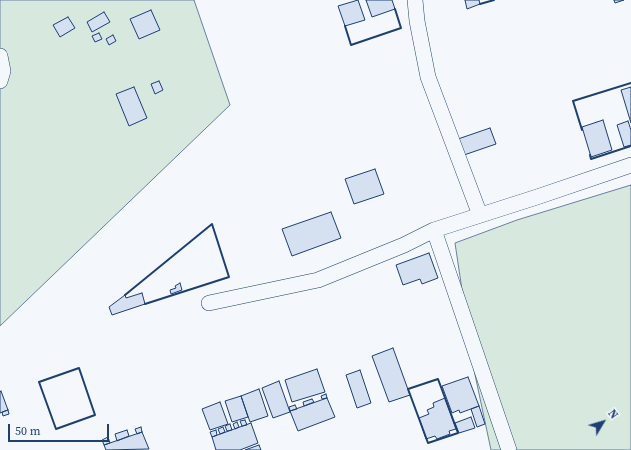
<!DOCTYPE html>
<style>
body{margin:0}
#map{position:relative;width:631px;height:450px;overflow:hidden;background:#f4f7fb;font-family:"Source Serif 4",serif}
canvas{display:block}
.north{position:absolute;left:583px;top:402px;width:40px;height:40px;-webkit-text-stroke:3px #f4f7fb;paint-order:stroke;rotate:52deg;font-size:11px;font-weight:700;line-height:16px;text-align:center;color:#1d3f73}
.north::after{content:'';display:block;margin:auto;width:14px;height:18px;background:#1d3f73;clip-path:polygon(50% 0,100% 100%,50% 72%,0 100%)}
.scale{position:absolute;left:8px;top:424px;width:101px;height:18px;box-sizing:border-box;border:2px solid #1d3f73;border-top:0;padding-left:5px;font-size:12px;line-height:14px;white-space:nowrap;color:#1d3f73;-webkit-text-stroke:3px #f4f7fb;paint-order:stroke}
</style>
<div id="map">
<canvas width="631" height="450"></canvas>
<div class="north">N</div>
<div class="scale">50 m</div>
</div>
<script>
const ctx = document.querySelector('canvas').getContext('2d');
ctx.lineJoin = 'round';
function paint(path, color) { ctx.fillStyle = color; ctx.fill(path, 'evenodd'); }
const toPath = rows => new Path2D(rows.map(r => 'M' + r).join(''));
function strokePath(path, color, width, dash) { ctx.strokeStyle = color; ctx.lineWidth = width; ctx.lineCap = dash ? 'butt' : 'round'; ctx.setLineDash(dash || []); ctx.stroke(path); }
const green = toPath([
 [0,0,194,0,230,105,0,326,0,0],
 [631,185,631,450,491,450,474,370,455,243,517,220,631,185]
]);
paint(green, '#d7e8df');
strokePath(green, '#687fa3', 1);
const building = toPath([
 [358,0,365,20,345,26,338,6,358,0],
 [366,0,392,0,395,9,372,17,366,0],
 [465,0,479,0,480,4,467,9,465,0],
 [614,0,624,0,615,3,614,0],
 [151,10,160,30,139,39,130,19,151,10],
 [104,12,110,22,92,32,87,22,104,12],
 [68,17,75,28,60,37,53,25,68,17],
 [99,33,102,39,95,42,92,36,99,33],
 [113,35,116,41,109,45,106,39,113,35],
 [159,81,163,90,155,94,151,84,159,81],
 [134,87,147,118,129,126,116,94,134,87],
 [631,87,631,123,621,90,631,87],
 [603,120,612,150,591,157,582,127,603,120],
 [628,121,631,130,631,145,624,147,617,125,628,121],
 [490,128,496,144,464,155,458,139,490,128],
 [375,169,384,194,354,204,345,179,375,169],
 [331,212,341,238,292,256,282,229,331,212],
 [429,253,438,278,422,284,420,279,403,285,396,265,429,253],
 [180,283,182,290,171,294,170,290,176,288,175,286,180,283],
 [142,293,145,304,112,315,109,307,125,295,126,298,142,293],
 [393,348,410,395,389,402,372,356,393,348],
 [317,369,325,392,292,402,285,380,317,369],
 [360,370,371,403,357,408,346,375,360,370],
 [468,377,479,406,460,413,459,410,452,413,442,386,468,377],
 [279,381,290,412,273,418,262,388,279,381],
 [259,389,268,416,250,422,241,396,259,389],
 [1,391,8,410,0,413,0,392,1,391],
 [326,394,327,398,322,399,321,396,326,394],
 [241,396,248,417,232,422,225,401,241,396],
 [327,398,335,417,298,431,290,411,327,398],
 [445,398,456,429,449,431,450,434,437,439,435,436,426,439,419,418,429,414,427,410,434,407,433,403,445,398],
 [312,399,314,402,304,406,303,402,312,399],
 [220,402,228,424,210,430,202,409,220,402],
 [295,405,297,409,290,411,289,407,295,405],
 [479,406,485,424,477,427,471,409,479,406],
 [8,410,9,414,3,416,2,412,8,410],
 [471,417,475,428,459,433,455,423,471,417],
 [245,420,247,425,242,426,240,421,245,420],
 [237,422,239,427,235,429,233,424,237,422],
 [251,423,258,443,240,450,216,450,212,437,251,423],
 [230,424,232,430,227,431,225,426,230,424],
 [141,427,142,432,137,434,135,429,141,427],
 [223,427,225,432,220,434,218,429,223,427],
 [127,430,129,436,117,441,115,434,127,430],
 [216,430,217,435,212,437,210,432,216,430],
 [142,432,149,449,106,450,104,445,142,432],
 [108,437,110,443,104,445,102,440,108,437],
 [259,445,261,450,245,450,259,445]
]);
paint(building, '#d5e0f0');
strokePath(building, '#1d3f73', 1);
const minor = toPath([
 [415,0,417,21,428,77,480,215],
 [0,56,3,71,0,81],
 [434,230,509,450],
 [209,303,318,280,404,245,434,230,537,197,631,165]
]);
strokePath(minor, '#1d3f73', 16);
strokePath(minor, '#f4f7fb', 15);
strokePath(toPath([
 [480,4,494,0],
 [345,26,351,45,401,28,395,9],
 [582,130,573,101,631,83],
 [590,155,591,159,631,146],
 [125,295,212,224,229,277,145,304],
 [79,368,95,415,56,429,39,382,79,368],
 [438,379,458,433,428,443,408,389,438,379]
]), '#1d3f73', 2);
</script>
